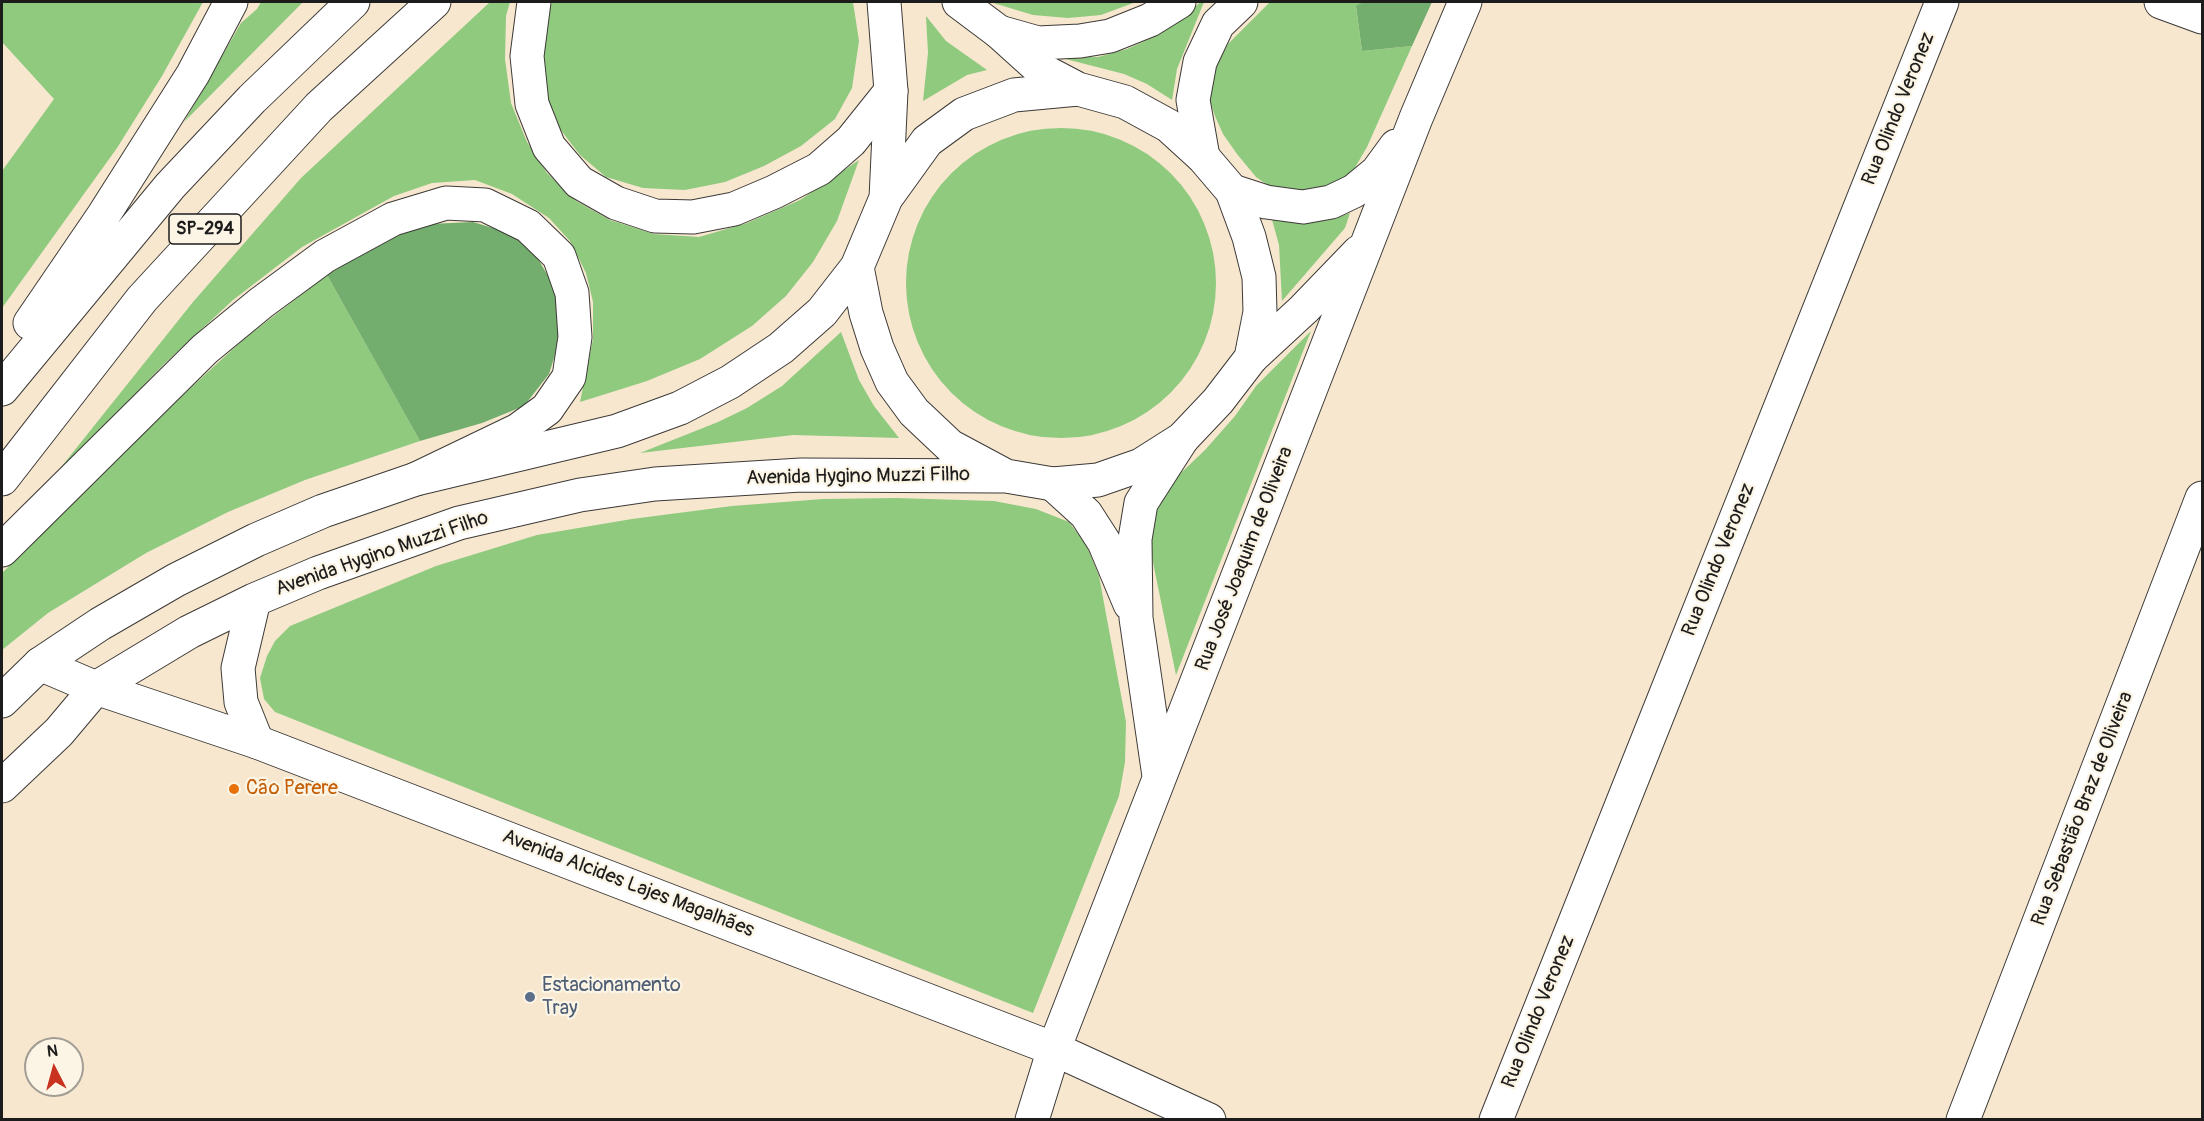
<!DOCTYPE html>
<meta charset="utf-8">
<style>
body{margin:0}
#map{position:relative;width:2204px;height:1121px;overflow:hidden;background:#f7e7cf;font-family:Pangolin,sans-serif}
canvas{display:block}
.frame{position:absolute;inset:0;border:3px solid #1c1c1c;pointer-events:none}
.north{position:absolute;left:24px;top:1037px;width:60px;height:60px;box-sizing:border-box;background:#fcf5e5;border:2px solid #a29e95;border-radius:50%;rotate:354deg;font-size:16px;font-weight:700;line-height:24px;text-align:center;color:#1c1c1c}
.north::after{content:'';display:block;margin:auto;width:21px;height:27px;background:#c8321e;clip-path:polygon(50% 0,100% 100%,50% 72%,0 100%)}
</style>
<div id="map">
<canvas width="2204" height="1121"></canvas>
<div class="frame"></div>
<div class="north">N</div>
</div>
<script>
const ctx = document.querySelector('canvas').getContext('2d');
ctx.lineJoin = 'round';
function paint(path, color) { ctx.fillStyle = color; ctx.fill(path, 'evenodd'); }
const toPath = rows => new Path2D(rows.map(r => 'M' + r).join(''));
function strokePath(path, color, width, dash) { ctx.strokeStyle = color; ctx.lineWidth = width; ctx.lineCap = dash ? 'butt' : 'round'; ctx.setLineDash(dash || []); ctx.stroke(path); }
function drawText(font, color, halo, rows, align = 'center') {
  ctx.font = font + ' Pangolin,sans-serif'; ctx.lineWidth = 4.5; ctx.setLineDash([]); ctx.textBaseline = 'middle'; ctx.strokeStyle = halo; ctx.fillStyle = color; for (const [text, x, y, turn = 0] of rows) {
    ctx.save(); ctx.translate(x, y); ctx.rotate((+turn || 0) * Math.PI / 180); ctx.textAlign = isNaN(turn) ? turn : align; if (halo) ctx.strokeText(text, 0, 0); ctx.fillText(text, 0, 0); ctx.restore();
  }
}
paint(toPath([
 [2,2,203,2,162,76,117,148,2,308,2,171,54,99,2,42],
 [261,2,303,2,184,122,241,23,257,9],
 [490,2,510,2,506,16,505,59,511,103,527,142,547,173,576,201,610,220,654,234,699,237,747,223,800,200,859,160,837,221,813,262,786,296,752,326,700,359,647,381,580,402,593,339,593,302,586,273,570,241,549,218,512,194,475,180,432,183,394,196,302,247,233,300,164,364,46,486,193,302,301,178],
 [552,2,853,2,859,41,852,88,835,119,801,146,764,166,725,182,685,190,643,188,606,177,580,155,560,129,548,102,541,71,543,32],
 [990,2,1136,2,1101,15,1068,18,1033,15],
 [1201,2,1204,2,1177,69,1172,100,1147,84,1124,74,1054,56,1098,57,1127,49,1156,36],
 [1270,2,1363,2,1356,7,1362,51,1412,46,1367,147,1353,171,1334,186,1313,192,1275,190,1256,177,1237,154,1223,134,1215,116,1210,101,1212,82,1218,61,1228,44],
 [926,16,946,41,987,70,967,75,923,101,928,53],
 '906 283a155 155 0 1 1 310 0a155 155 0 1 1-310 0Z',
 [1350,213,1345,228,1282,301,1279,245,1271,216,1303,221,1330,220],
 [327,275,420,441,305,480,228,512,146,553,48,613,2,650,2,573,187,391,244,339],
 [1311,331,1176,675,1149,543,1153,515,1163,490,1205,450,1235,416,1256,386],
 [841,332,859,380,874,406,899,438,793,435,640,453,718,422,747,408,782,386],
 [896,498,994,501,1036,509,1069,522,1086,544,1099,576,1126,722,1125,762,1119,796,1033,1013,275,712,264,699,260,678,267,656,275,641,290,626,436,566,537,535,632,519,732,506,823,499]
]), '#8fca7f');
paint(toPath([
 [1363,2,1432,2,1412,46,1362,51,1356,6],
 [473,222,509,233,534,252,551,281,561,311,559,342,549,374,524,406,482,423,420,441,327,275,381,242,429,224]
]), '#73ae6e');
const minor = toPath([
 [2161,2,2202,17],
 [1232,191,1266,202,1303,207,1331,202,1354,191,1377,172,1396,146],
 [1251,358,1304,309,1359,252],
 [1053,484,1086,514,1104,542,1130,604],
 [40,664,96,688,257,742,1054,1049,1209,1120],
 [1159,776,1136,618,1135,539,1141,503,1182,439],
 [1032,1120,1054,1049,1416,118,1465,2],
 [1496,1120,1942,2],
 [1963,1120,2202,498]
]);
const secondary = toPath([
 [884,2,891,91,886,198],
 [959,2,999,32,1040,69,1078,89],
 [1078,89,1125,102,1169,126,1203,157,1232,191,1249,237,1259,277,1260,312,1251,358,1218,401,1182,439,1141,465,1098,480,1053,484,1006,476,950,446,914,412,892,382,877,348,866,313,857,267,886,198,927,141,964,114,1014,95,1078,89],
 [254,600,238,668,241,702,257,742],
 [2,701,40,664,100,624,176,580,256,540,323,511,416,479,617,431,680,408,730,382,781,348,822,312,857,267],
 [2,786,59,732,96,688,189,632,254,600,318,573,459,523,580,495,655,484,801,475,1001,476]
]);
const motorway = toPath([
 [534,2,527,56,532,104,549,147,579,182,616,203,655,216,693,217,734,209,774,192,819,169,851,141,891,91],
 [999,32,1038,43,1080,41,1110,36,1150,20,1179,2],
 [1203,157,1193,100,1200,62,1218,24,1241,2],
 [30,323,103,216,193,74,231,2],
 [2,389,170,186,252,99,353,2],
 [2,479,142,299,319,107,434,2],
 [2,550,205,349,261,303,325,256,393,219,446,203,485,205,528,226,559,256,572,293,575,337,569,377,547,409,518,430,416,479]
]);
strokePath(minor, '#3d3a37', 35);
strokePath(secondary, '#3d3a37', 35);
strokePath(motorway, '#3d3a37', 35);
strokePath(minor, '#fff', 33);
strokePath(secondary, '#fff', 33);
strokePath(motorway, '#fff', 33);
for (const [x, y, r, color] of [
 [234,789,6,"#e8710a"],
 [530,997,6,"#5c6f8a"]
]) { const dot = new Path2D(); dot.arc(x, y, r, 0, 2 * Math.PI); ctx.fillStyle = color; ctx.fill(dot); strokePath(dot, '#fcf5e5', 2); }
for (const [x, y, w] of [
 [205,229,72]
]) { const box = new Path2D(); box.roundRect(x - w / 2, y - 15, w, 30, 4.5); ctx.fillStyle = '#fcf5e5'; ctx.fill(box); strokePath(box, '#1c1c1c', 1.5); }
drawText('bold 18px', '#1c1c1c', null, [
 ["SP-294",205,229]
]);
drawText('20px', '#1c1c1c', '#fcf5e5', [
 ["Rua Olindo Veronez",1899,109,-68],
 ["Avenida Hygino Muzzi Filho",858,477,-1],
 ["Avenida Hygino Muzzi Filho",382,554,-19],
 ["Rua José Joaquim de Oliveira",1245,559,-69],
 ["Rua Olindo Veronez",1719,560,-68],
 ["Rua Sebastião Braz de Oliveira",2083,809,-69],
 ["Avenida Alcides Lajes Magalhães",628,884,21],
 ["Rua Olindo Veronez",1539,1012,-68]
]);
drawText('20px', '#c56008', '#fcf5e5', [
 ["Cão Perere",246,789]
], 'left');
drawText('20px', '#4e5e75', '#fcf5e5', [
 ["Estacionamento",542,986],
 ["Tray",542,1009]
], 'left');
</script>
